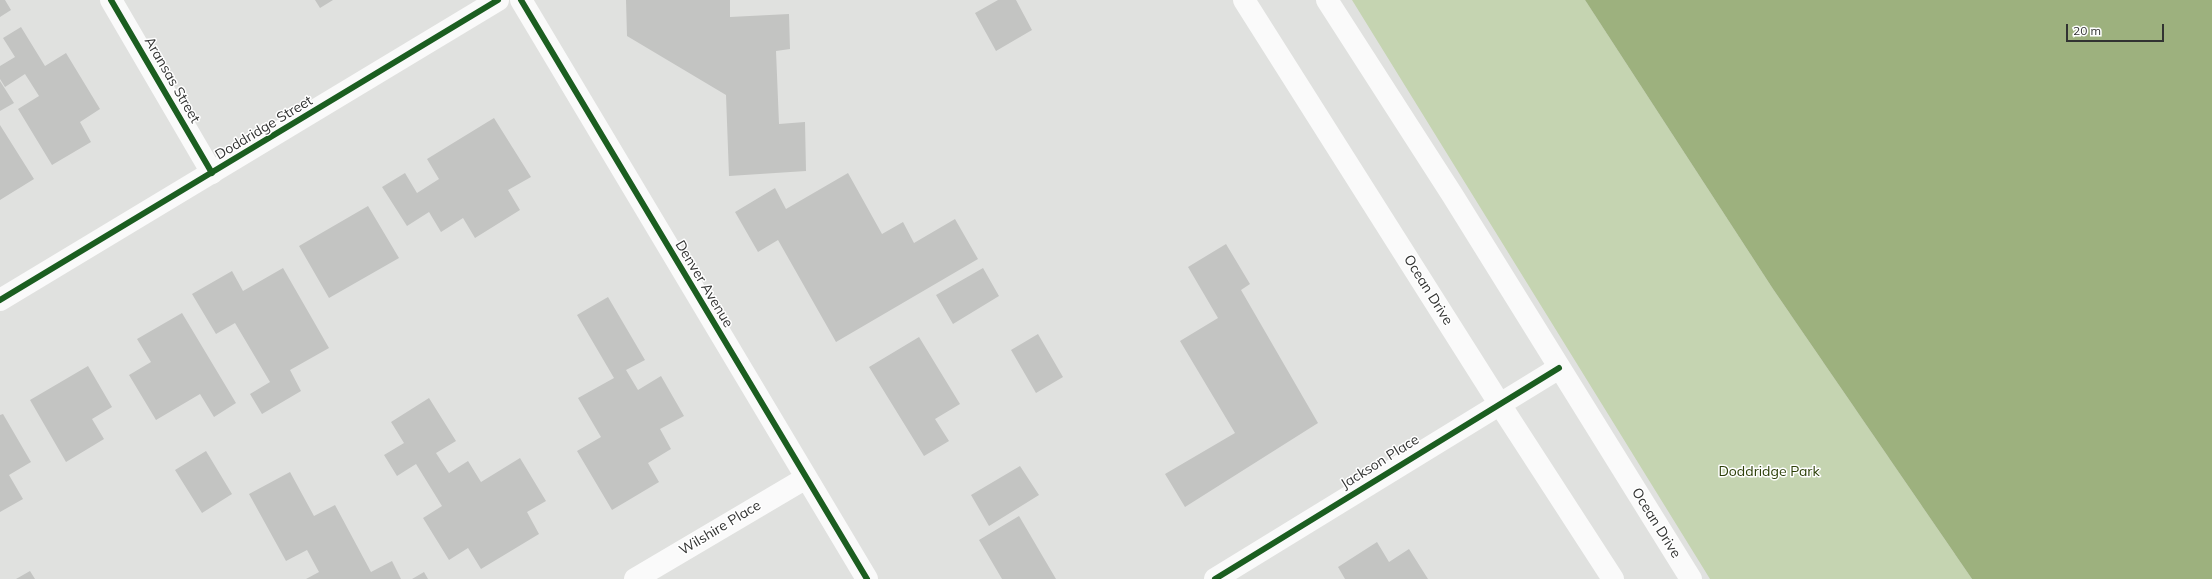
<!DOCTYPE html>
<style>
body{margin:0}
#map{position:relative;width:2212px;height:579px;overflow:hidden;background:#e0e1df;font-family:Mulish,sans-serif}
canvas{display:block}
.scale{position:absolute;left:2066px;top:24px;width:98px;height:18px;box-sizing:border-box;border:2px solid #323332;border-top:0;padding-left:5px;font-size:12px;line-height:14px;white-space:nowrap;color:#323332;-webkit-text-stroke:3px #fff;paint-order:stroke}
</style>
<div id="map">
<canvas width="2212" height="579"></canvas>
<div class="scale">20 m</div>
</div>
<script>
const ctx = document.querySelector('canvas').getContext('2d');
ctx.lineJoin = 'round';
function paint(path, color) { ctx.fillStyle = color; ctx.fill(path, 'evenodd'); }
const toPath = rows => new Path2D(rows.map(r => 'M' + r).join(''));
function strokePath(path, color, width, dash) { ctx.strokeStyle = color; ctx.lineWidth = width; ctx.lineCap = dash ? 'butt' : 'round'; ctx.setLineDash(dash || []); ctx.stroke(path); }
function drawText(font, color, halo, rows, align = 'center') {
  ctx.font = font + ' Mulish,sans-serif'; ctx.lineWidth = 3; ctx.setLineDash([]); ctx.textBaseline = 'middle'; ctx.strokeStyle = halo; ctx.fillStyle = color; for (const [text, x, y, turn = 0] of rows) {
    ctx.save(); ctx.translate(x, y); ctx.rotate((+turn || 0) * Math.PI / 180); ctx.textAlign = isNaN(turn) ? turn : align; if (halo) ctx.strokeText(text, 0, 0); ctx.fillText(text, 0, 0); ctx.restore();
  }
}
paint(toPath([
 [1352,0,1585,0,1773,289,1972,579,1710,579]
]), '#c5d4b1');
paint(toPath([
 [1585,0,2212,0,2212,579,1972,579,1773,289]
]), '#9db17e');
paint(toPath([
 [0,0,5,0,11,10,0,17],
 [315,0,333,0,320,8],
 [626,0,730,0,730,17,789,14,790,49,776,51,779,124,805,122,806,171,729,176,726,95,627,36],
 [998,0,1016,0,1032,30,996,51,975,13],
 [21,27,45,66,66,53,100,109,80,122,91,142,52,165,18,109,39,96,25,74,5,87,0,79,0,66,15,57,3,38],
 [0,81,14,103,0,111],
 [494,118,531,177,508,190,520,210,475,238,463,218,441,232,429,212,407,226,382,187,405,173,417,193,439,179,427,159],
 [0,125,34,179,0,200],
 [848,173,882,234,903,222,914,243,955,219,978,259,836,342,778,240,758,252,735,212,775,188,786,209],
 [368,206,399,258,329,298,299,246],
 [1226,244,1250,284,1241,290,1318,423,1185,507,1165,474,1235,433,1180,341,1218,318,1188,267],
 [283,268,329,348,290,370,301,391,262,414,250,394,270,382,235,323,216,334,192,294,232,271,243,291],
 [983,268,999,296,953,324,936,295],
 [608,297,645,360,626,370,638,390,661,376,684,416,660,429,671,449,648,463,659,482,612,510,577,451,601,437,578,398,614,378,577,315],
 [182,313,236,403,214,417,200,394,156,420,129,375,151,362,137,339],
 [1038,334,1063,377,1036,393,1011,350],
 [919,337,960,404,935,419,949,441,924,456,869,367],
 [88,366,112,407,92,419,104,439,66,462,30,400],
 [429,398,456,441,436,453,449,473,468,461,481,482,520,458,546,501,527,512,539,534,481,569,468,548,449,560,423,518,442,506,416,464,397,476,384,455,404,443,391,422],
 [3,414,31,462,9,475,23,499,0,512,0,415],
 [206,451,232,494,202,513,175,470],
 [1020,466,1039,495,989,526,971,495],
 [290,472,314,516,335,505,371,572,392,561,401,579,306,579,319,572,307,550,286,561,249,494],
 [1019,516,1056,579,1002,579,979,540],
 [1377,542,1389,562,1409,549,1428,579,1345,579,1338,567],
 [30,571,35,579,16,579],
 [424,572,428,579,412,579]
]), '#c3c4c2');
strokePath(toPath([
 [111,0,212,173],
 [521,0,867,579],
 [635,579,806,478],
 [1215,579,1559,368]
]), '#fafafa', 22);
strokePath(toPath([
 [1244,0,1499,403,1613,579],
 [1327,0,1453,196,1691,579],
 [0,300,498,0]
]), '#fafafa', 22);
strokePath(toPath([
 [111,0,212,173],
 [521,0,867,579],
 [0,300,498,0],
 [1215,579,1559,368]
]), '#1b5e20', 6);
drawText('14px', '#323332', '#fff', [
 ["Aransas Street",172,80,60],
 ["Doddridge Street",264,128,-31],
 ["Denver Avenue",704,284,59],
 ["Ocean Drive",1428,290,58],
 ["Jackson Place",1380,462,-32],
 ["Ocean Drive",1656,523,58],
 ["Wilshire Place",720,528,-31]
]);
drawText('14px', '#2d4009', '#fff', [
 ["Doddridge Park",1769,472]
]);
</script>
